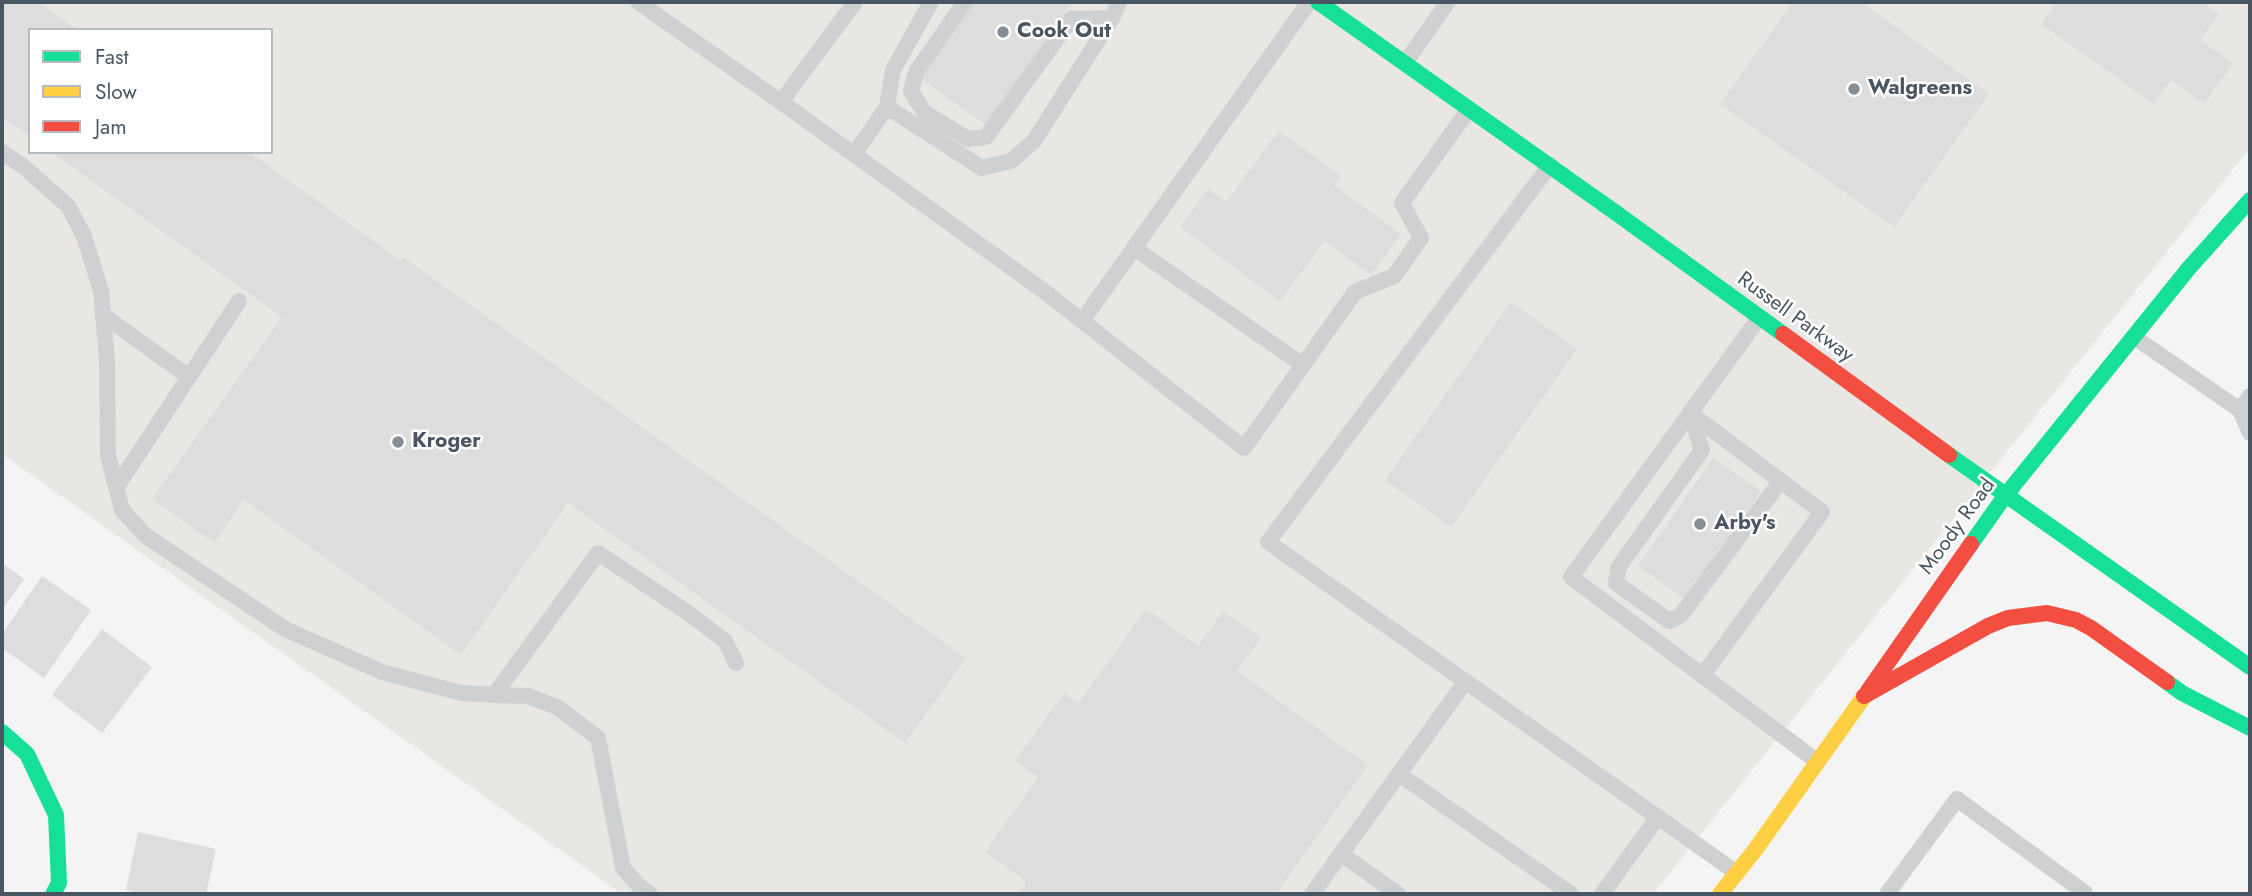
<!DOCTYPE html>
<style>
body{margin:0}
#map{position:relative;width:2252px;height:896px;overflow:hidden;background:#f4f4f4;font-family:Jost,sans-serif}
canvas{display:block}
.frame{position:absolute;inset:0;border:4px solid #4a5661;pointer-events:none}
.legend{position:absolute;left:28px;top:28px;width:245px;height:126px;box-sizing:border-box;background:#fff;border:2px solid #b7bbc0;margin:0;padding:9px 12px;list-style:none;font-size:21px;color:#4a5661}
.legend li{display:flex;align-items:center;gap:14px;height:35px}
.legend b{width:35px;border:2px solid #b7bbc0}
</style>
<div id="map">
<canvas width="2252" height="896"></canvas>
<div class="frame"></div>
<ul class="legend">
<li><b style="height:9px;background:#16e098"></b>Fast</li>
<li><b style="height:9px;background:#ffcf43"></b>Slow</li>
<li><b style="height:9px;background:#f24e42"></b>Jam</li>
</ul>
</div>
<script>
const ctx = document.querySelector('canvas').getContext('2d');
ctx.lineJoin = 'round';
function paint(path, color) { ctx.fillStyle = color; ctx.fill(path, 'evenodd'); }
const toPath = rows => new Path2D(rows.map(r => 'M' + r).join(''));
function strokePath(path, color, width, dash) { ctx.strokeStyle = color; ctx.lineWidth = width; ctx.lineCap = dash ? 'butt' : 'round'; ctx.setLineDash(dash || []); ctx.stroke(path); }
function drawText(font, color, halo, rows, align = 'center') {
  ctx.font = font + ' Jost,sans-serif'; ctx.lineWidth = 5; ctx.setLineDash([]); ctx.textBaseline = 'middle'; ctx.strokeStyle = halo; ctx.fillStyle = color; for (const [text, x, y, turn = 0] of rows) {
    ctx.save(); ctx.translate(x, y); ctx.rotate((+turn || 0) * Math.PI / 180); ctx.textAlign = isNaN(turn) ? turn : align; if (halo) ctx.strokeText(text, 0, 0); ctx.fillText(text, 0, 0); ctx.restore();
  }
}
paint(toPath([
 [2,2,2250,2,2250,148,1653,894,622,894,2,454],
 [30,30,271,30,271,152,30,152]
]), '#e8e7e3');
paint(toPath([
 [2,2,38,2,78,30,30,30,30,137,2,117],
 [975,2,1072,2,986,125,921,79],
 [1793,2,1861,2,1989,94,1894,227,1720,104],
 [2057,2,2202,2,2219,14,2200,40,2233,63,2204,104,2171,80,2154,104,2041,24],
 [1279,131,1341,176,1334,185,1401,234,1371,275,1325,241,1280,301,1180,227,1208,189,1226,202],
 [51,152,249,152,400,260,403,257,966,658,905,743,568,503,461,655,244,500,214,543,152,499,282,317],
 [1511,302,1577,349,1451,527,1385,480],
 [1713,458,1761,491,1685,599,1638,566],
 [2,563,24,579,2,610],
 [42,576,91,610,44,678,2,648,2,634],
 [1146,609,1198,646,1223,611,1261,638,1237,671,1368,765,1276,894,1019,894,1027,882,985,852,1038,777,1015,761,1064,693,1078,704],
 [102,629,152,667,102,733,52,695],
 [138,832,216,849,206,894,144,894,126,890]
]), '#ddddde');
strokePath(toPath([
 [638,2,781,102,855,2],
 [965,2,916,72,911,91,924,112,968,139,986,137,1071,19,1112,18],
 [1405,63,1448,2],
 [781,102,1044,291,1244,448,1355,292,1394,276,1421,238,1402,203,1469,109],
 [887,107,893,70,931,2],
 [2,152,24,167,68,206,84,236,101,291,107,360,108,455,122,510,146,536,285,629,382,672,461,693,494,695,598,553,687,612,725,641,736,663],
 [854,154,887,107,982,168,1011,161,1034,141,1112,18,1119,2],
 [1550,165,1268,542,1737,873],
 [1134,248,1303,365],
 [103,315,189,377,239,301],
 [1759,318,1571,577,1818,762],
 [1082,321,1309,2],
 [2134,337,2240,410],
 [2250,396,2240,410,2250,433],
 [1690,413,1702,450,1618,568,1616,583,1669,621,1681,615,1780,482],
 [1690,413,1822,512,1702,676],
 [116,488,189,377],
 [494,695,528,696,557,707,598,738,623,868,639,886,650,894],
 [1399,774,1571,894],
 [1341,854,1398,894],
 [1312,894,1466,681],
 [1602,894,1658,817],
 [1887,894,1957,799,2085,893]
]), '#ced0d2', 16);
strokePath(toPath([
 [1318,2,1619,215,1783,334],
 [1949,455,2250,667],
 [1971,544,2005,496,2189,268,2250,200],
 [2167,682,2182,693,2250,728],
 [2,732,27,754,56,815,59,883,53,894]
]), '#16e098', 16);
strokePath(toPath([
 [1720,894,1755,850,1868,691]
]), '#ffcf43', 16);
strokePath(toPath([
 [1783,334,1949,455],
 [1868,691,1971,544],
 [1864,696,1988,626,2008,618,2047,613,2076,620,2091,628,2167,682]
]), '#f24e42', 16);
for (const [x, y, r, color] of [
 [1003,32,7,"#868d94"],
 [1854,89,7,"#868d94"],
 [398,442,7,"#868d94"],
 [1700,524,7,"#868d94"]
]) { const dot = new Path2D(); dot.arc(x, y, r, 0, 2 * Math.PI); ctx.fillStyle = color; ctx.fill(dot); strokePath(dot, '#fff', 2.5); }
drawText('bold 21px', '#4a5661', '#fff', [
 ["Cook Out",1017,32],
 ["Walgreens",1868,89],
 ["Kroger",412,442],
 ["Arby's",1714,524]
], 'left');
drawText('21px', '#4a5661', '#fff', [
 ["Russell Parkway",1795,318,36],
 ["Moody Road",1958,527,-54]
]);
</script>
